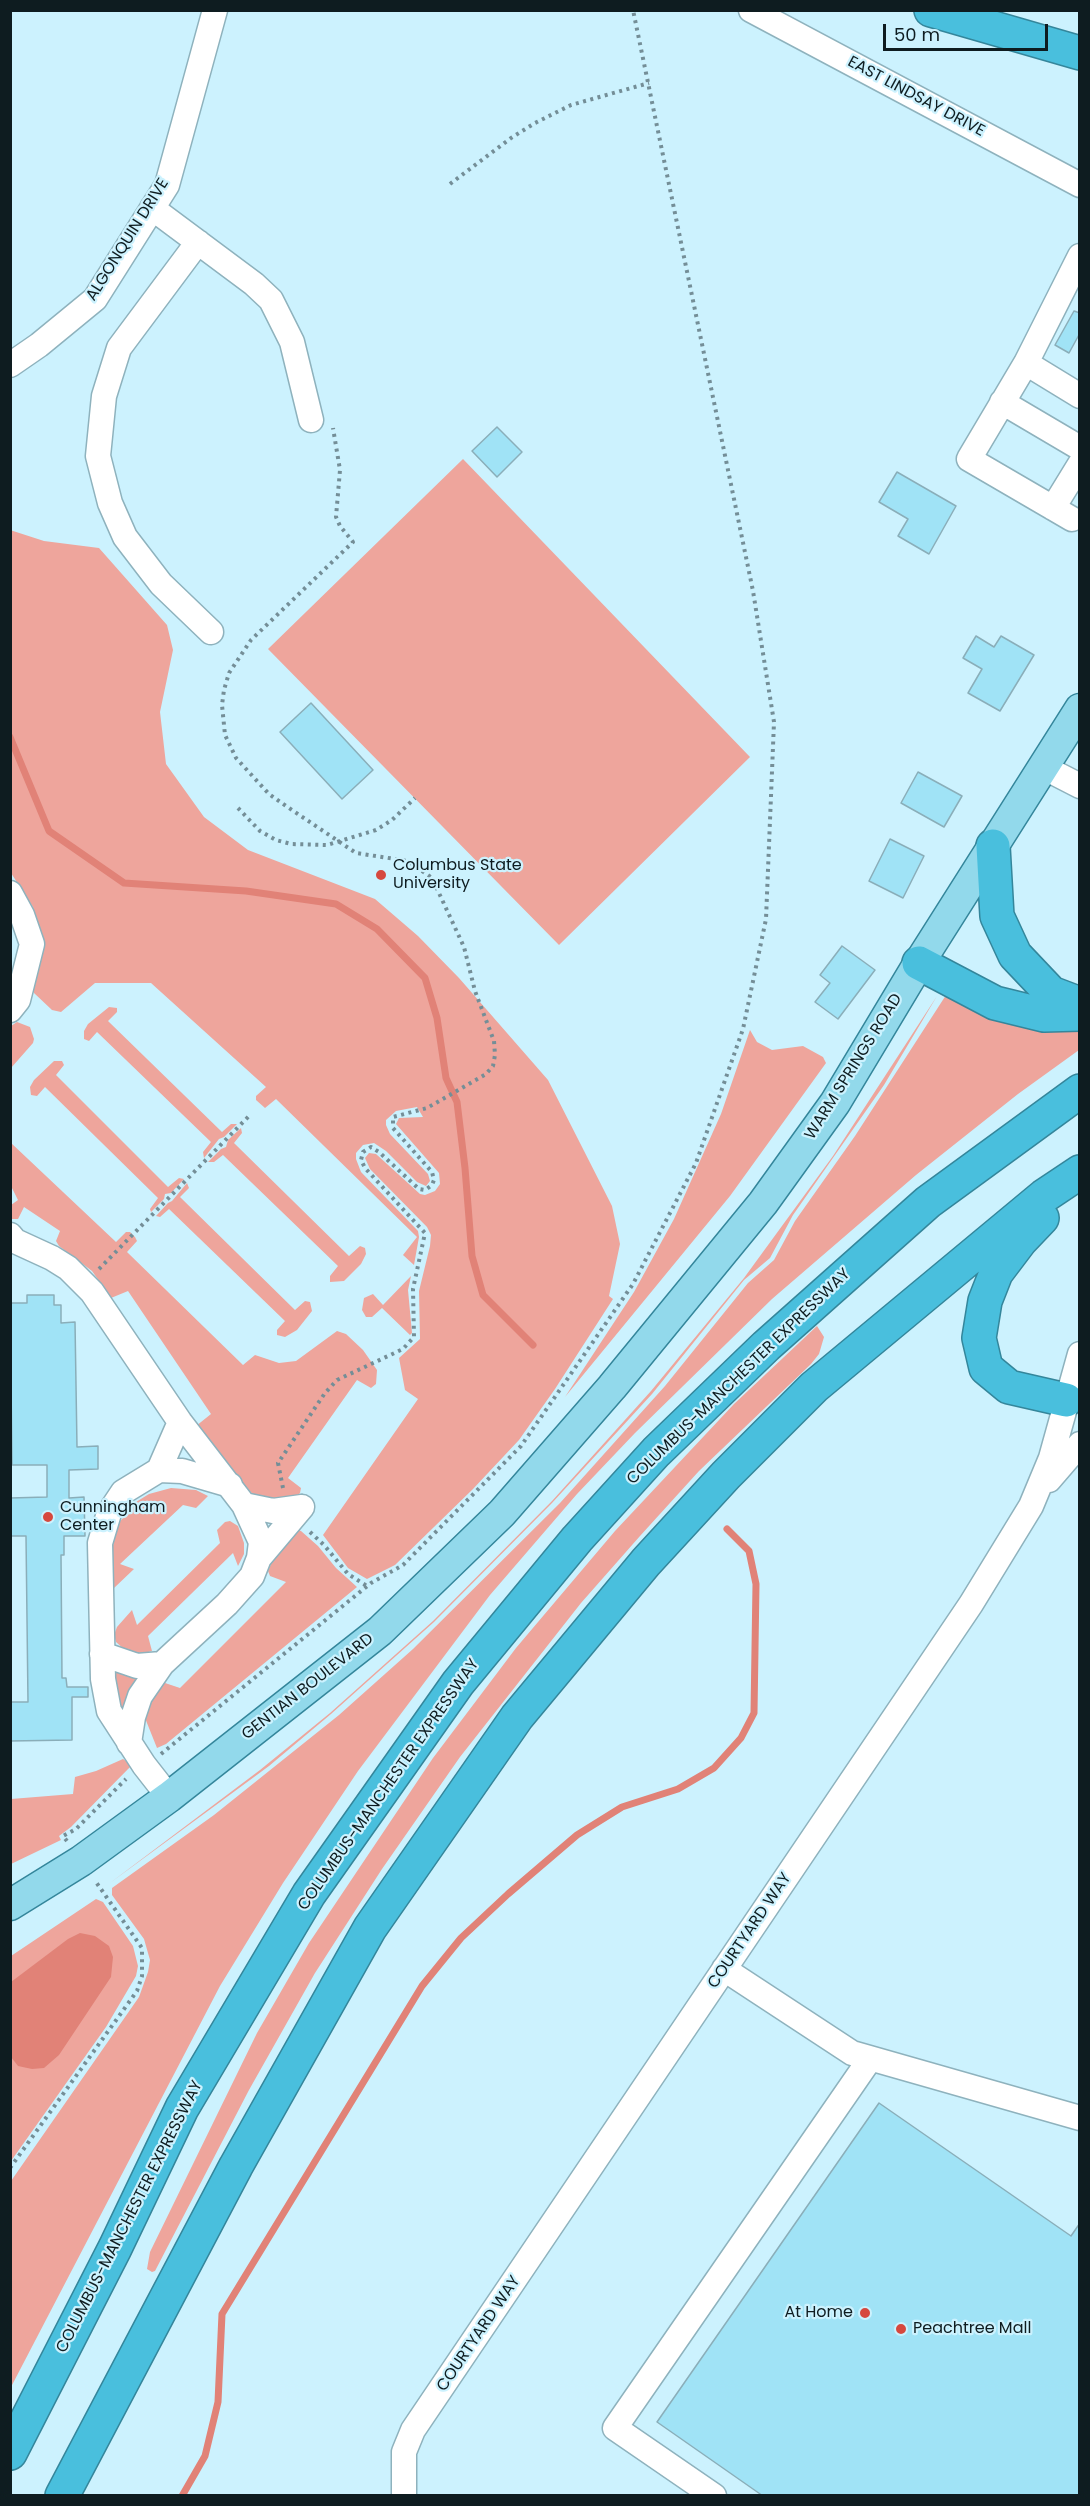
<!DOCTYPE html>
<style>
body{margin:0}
#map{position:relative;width:1090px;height:2506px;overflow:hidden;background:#ccf2fe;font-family:Poppins,sans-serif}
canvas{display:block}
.frame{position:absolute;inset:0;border:12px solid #0e1c20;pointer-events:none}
.scale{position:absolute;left:883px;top:24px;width:165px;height:27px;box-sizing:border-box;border:3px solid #0e1c20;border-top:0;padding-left:8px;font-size:18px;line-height:21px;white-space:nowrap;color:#0e1c20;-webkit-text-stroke:4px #ccf2fe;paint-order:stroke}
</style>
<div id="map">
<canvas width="1090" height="2506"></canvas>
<div class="frame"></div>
<div class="scale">50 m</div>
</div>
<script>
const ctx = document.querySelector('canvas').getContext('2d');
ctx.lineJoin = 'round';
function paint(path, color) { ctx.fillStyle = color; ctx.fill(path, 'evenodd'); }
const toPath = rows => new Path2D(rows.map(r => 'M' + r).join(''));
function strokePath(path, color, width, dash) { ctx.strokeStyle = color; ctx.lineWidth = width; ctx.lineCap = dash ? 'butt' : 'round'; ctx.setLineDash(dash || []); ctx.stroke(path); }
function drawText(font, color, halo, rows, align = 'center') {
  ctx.font = font + ' Poppins,sans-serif'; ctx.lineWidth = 4.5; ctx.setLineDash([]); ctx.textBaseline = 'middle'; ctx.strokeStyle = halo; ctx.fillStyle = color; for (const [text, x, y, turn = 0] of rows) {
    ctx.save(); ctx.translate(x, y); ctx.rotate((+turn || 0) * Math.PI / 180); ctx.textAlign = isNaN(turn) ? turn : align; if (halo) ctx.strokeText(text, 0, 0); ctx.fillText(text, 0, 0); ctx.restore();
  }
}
paint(toPath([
 [463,459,750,757,559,945,268,649],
 [10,530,44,541,99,548,167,625,173,650,160,712,166,764,204,817,248,850,375,899,418,936,459,978,548,1080,612,1206,620,1244,609,1296,613,1299,555,1389,519,1440,473,1489,395,1565,367,1579,348,1568,323,1535,418,1399,405,1390,399,1358,420,1339,419,1291,430,1246,431,1235,427,1227,370,1169,365,1158,369,1153,376,1154,420,1194,425,1195,435,1191,440,1184,439,1173,396,1124,399,1118,423,1117,417,1107,396,1111,386,1120,386,1125,390,1134,428,1174,430,1181,426,1186,417,1182,386,1151,374,1143,363,1145,356,1153,356,1159,361,1172,418,1231,419,1237,414,1265,403,1255,417,1237,276,1099,265,1108,256,1100,256,1096,266,1087,151,983,95,983,61,1012,52,1010,34,993,33,986,41,948,33,907,11,873],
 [948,992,1079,1028,1079,1050,1018,1094,916,1175,772,1299,635,1433,577,1494,490,1595,358,1771,283,1883,220,1986,11,2387,11,2181,139,1997,148,1972,150,1960,144,1939,112,1895,112,1888,214,1815,339,1715,413,1649,560,1503,665,1386,748,1283,774,1260,795,1221,855,1136],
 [937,996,884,1085,793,1215,770,1258,744,1280,652,1394,552,1503,434,1622,331,1714,269,1766,110,1883,260,1770,330,1713,433,1621,552,1501,651,1391,744,1278,833,1156],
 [109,1007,117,1008,117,1012,108,1021,222,1132,231,1124,237,1124,224,1137,219,1139,204,1158,203,1152,211,1142,97,1032,89,1041,84,1039,84,1031,88,1024],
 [17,1022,30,1027,34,1039,33,1043,11,1068,11,1026],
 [750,1030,757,1042,772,1050,803,1046,823,1057,826,1063,730,1196,565,1397,634,1292,674,1219,721,1114],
 [54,1061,62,1061,64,1065,56,1075,168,1187,179,1178,184,1179,171,1193,165,1194,164,1199,151,1212,150,1209,158,1198,45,1087,37,1096,31,1095,30,1087,34,1080],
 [241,1128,242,1133,234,1143,349,1256,360,1246,365,1248,366,1254,361,1264,344,1281,330,1282,330,1276,338,1266,223,1155,214,1162,208,1162,221,1149,226,1147,228,1140],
 [10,1142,116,1242,126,1232,130,1232,135,1237,137,1241,127,1252,243,1365,255,1355,279,1363,296,1361,337,1331,346,1334,363,1350,377,1370,376,1384,371,1388,357,1380,288,1478,301,1488,300,1493,296,1497,283,1504,256,1498,218,1455,196,1426,211,1414,128,1291,111,1298,92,1271,59,1246,56,1241,60,1231,24,1207,18,1219,11,1219,11,1205,18,1200,11,1186],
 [187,1183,189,1188,180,1197,295,1310,305,1301,310,1302,312,1311,297,1330,285,1337,277,1335,277,1330,285,1321,169,1209,160,1217,156,1216,168,1203,172,1201],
 [411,1276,408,1290,412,1333,410,1335,382,1308,372,1317,366,1317,362,1310,364,1298,373,1294,383,1305],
 [817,1326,824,1337,819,1354,811,1364,699,1471,640,1536,581,1603,460,1757,382,1869,315,1973,249,2090,155,2271,152,2272,147,2269,150,2252,257,2033,309,1943,433,1758,516,1648,615,1531,734,1404],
 [171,1488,196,1490,208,1496,196,1508,183,1505,120,1564,134,1569,113,1589,112,1550,118,1524,136,1502,149,1494],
 [230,1521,238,1526,244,1543,244,1554,238,1566,233,1553,148,1636,152,1651,141,1654,125,1650,116,1642,114,1635,117,1627,132,1610,137,1625,220,1543,217,1530,225,1522],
 [295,1529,301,1531,318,1546,336,1568,357,1587,166,1744,157,1748,145,1718,146,1708,162,1682,180,1688,286,1582,270,1576,268,1571,277,1550],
 [109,1669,139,1677,124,1718],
 [123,1759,132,1765,71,1827,59,1836,61,1840,11,1864,11,1799,73,1794,75,1777,96,1771],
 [96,1899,103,1902,133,1946,138,1966,136,1976,106,2027,11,2161,11,1956]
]), '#eea59c');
paint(toPath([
 [80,1933,95,1936,109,1946,113,1957,111,1977,59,2055,44,2068,32,2069,18,2066,11,2057,11,1982,68,1939]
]), '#e18277');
strokePath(toPath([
 [10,737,49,831,124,883,246,891,336,904,377,929,425,978,437,1018,446,1078,457,1102,465,1168,472,1256,483,1295,533,1345],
 [182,2496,205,2456,218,2402,222,2314,422,1986,461,1938,508,1894,577,1835,622,1807,678,1789,714,1768,741,1738,754,1713,756,1584,749,1551,727,1529]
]), '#e18277', 7);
const building = toPath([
 [1074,311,1080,313,1080,333,1069,353,1055,345,1074,311],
 [497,427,522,452,497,477,472,451,497,427],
 [897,472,956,506,929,554,898,536,908,519,879,502,897,472],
 [976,636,994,647,1001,636,1034,655,1000,711,968,693,982,669,963,658,976,636],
 [311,703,373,770,342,799,280,732,311,703],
 [918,772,962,796,944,827,901,803,918,772],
 [890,839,924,856,903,898,869,881,890,839],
 [842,946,875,970,838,1019,815,1002,830,983,820,975,842,946],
 [27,1295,54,1295,54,1305,61,1305,61,1323,75,1322,77,1447,98,1446,98,1469,69,1470,69,1498,84,1497,85,1536,64,1536,64,1555,61,1555,62,1678,66,1678,67,1687,88,1687,88,1697,72,1697,72,1740,10,1741,10,1702,28,1702,26,1536,10,1536,10,1498,47,1497,47,1465,12,1465,10,1303,27,1303,27,1295],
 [879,2103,1071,2236,1080,2223,1080,2496,763,2496,657,2422,879,2103]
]);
paint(building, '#a0e3f6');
strokePath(building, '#8aaeb9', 1.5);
const minor = toPath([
 [751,10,1080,185],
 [152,208,254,284,271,300,292,342,311,420],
 [198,242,119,348,104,396,98,456,110,503,125,537,161,584,211,632],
 [1026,363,1080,396],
 [10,365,39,345,95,299,167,185,215,10],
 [1002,402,1080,448],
 [1053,508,1080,464],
 [1072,519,969,459,1026,363,1080,256],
 [1043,767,1080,786],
 [10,893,22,915,32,944,18,1000,10,1010],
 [10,1235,15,1241,52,1258,68,1268,92,1292,180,1422,244,1505,261,1542,259,1558,252,1576,227,1604,162,1664,140,1696,133,1717,129,1743],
 [159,1470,182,1471,230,1485],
 [1049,1480,1080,1444],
 [244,1505,273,1511,302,1507],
 [259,1558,302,1507],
 [102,1654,137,1666,162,1664],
 [169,1797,144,1765,109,1711,103,1679,100,1543,109,1513,123,1492,159,1470,180,1422],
 [724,1969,852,2053,1080,2118],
 [404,2496,404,2452,413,2430,971,1604,1031,1506,1051,1458,1080,1354],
 [714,2496,615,2428,870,2059]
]);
const major = toPath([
 [10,1905,81,1861,169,1797,380,1631,502,1513,612,1387,763,1203,835,1103,919,963,1080,709]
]);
const highway = toPath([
 [931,10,1080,53],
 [993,846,997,916,1015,955,1051,993,1080,1004],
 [919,963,995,1003,1044,1015,1080,1014],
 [1042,1218,1021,1240,996,1273,985,1301,979,1338,986,1368,1009,1387,1066,1400],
 [10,2453,115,2248,182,2108,309,1894,458,1683,577,1539,656,1452,766,1346,928,1202,1080,1091],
 [62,2496,236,2166,370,1928,517,1717,646,1562,726,1475,814,1387,1044,1196,1080,1172]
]);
strokePath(minor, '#8eb2bd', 27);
strokePath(major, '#34869b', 33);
strokePath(highway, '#34869b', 36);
strokePath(toPath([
 [450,184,511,138,535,123,571,105,649,83],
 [238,808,260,831,276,840,291,844,327,845,376,830,392,820,415,798],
 [99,1269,249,1116],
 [283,1488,278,1463,325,1393,337,1380,403,1349,414,1337,413,1289,425,1233,365,1168,361,1160,363,1152,371,1147,379,1152,419,1189,425,1190,432,1185,434,1180,432,1172,393,1128,393,1117,427,1108,486,1074,493,1066,495,1055,494,1041,475,991,464,947,432,878,408,861,356,853,286,806,269,794,236,758,225,735,222,705,224,690,229,673,251,640,353,542,340,526,336,517,340,470,333,428],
 [310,1532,324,1545,348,1574,367,1586],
 [161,1754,371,1583,403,1565,521,1446,633,1284,696,1163,743,1029,766,919,774,722,753,591,633,10],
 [67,1841,63,1836,76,1829,126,1779],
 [10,2168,137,1991,142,1976,142,1948,96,1882]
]), '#748e97', 4, [3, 4.5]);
strokePath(minor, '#fff', 24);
strokePath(major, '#92d9eb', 30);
strokePath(highway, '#49bfdd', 33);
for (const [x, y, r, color] of [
 [381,875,6,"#d6483e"],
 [48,1517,6,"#d6483e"],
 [865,2313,6,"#d6483e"],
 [901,2329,6,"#d6483e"]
]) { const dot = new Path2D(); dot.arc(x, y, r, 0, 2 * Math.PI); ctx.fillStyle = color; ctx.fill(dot); strokePath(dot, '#ccf2fe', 2); }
drawText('16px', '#0e1c20', '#ccf2fe', [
 ["EAST LINDSAY DRIVE",916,97,28],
 ["ALGONQUIN DRIVE",128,240,-58],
 ["WARM SPRINGS ROAD",854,1067,-58],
 ["COLUMBUS-MANCHESTER EXPRESSWAY",739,1377,-44],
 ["GENTIAN BOULEVARD",308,1687,-38],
 ["COLUMBUS-MANCHESTER EXPRESSWAY",389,1785,-55],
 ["COURTYARD WAY",750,1931,-56],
 ["COLUMBUS-MANCHESTER EXPRESSWAY",130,2217,-63],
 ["COURTYARD WAY",479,2334,-56]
]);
drawText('16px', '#0e1c20', '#ccf2fe', [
 ["Columbus State",393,866],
 ["University",393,884],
 ["Cunningham",60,1508],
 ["Center",60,1526],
 ["At Home",853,2313,"right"],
 ["Peachtree Mall",913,2329]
], 'left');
</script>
